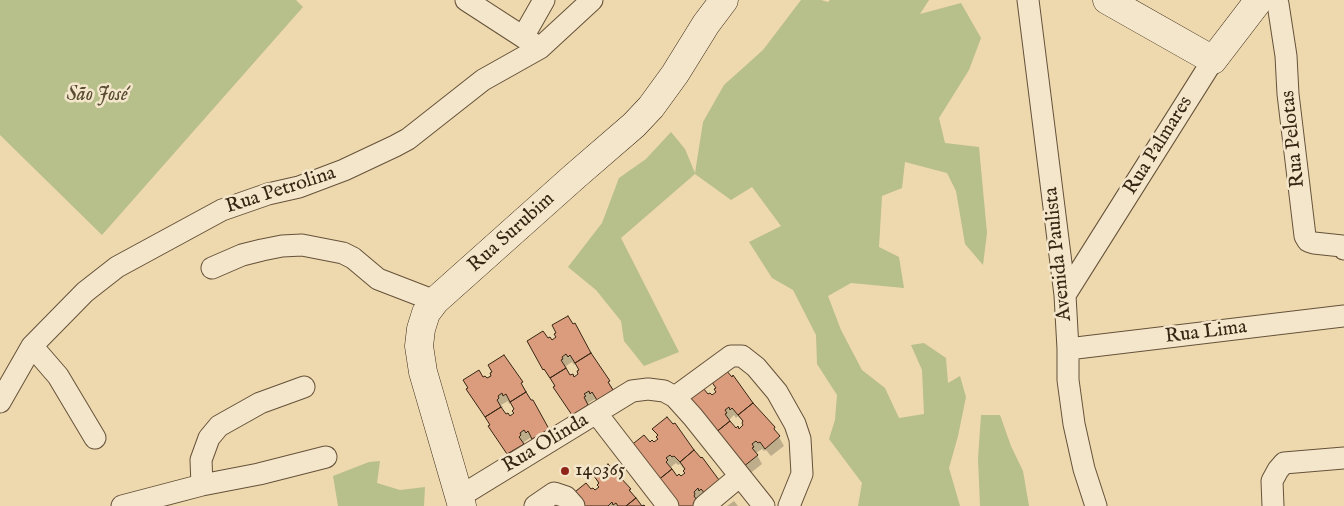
<!DOCTYPE html>
<meta charset="utf-8">
<style>
body{margin:0}
canvas{display:block;background:#eed8ad}
</style>
<canvas width="1344" height="506"></canvas>
<script>
const ctx = document.querySelector('canvas').getContext('2d');
ctx.lineJoin = 'round';
function paint(path, color) { ctx.fillStyle = color; ctx.fill(path, 'evenodd'); }
const toPath = rows => new Path2D(rows.map(r => 'M' + r).join(''));
function strokePath(path, color, width, dash) { ctx.strokeStyle = color; ctx.lineWidth = width; ctx.lineCap = dash ? 'butt' : 'round'; ctx.setLineDash(dash || []); ctx.stroke(path); }
function drawText(font, color, halo, rows, align = 'center') {
  ctx.font = font + ' "IM FELL English",serif'; ctx.lineWidth = 5; ctx.setLineDash([]); ctx.textBaseline = 'middle'; ctx.strokeStyle = halo; ctx.fillStyle = color; for (const [text, x, y, turn = 0] of rows) {
    ctx.save(); ctx.translate(x, y); ctx.rotate((+turn || 0) * Math.PI / 180); ctx.textAlign = isNaN(turn) ? turn : align; if (halo) ctx.strokeText(text, 0, 0); ctx.fillText(text, 0, 0); ctx.restore();
  }
}
paint(toPath([
 [0,0,296,0,303,7,102,235,0,135],
 [801,0,821,0,828,2,830,0,929,0,920,14,961,3,981,38,969,70,939,118,945,143,979,147,987,233,983,265,965,244,956,191,947,173,905,162,902,188,882,196,879,247,899,257,904,288,851,283,828,296,841,330,862,370,885,388,899,418,924,414,922,370,911,345,924,343,946,358,948,383,960,376,966,397,958,436,949,468,960,506,858,506,862,483,829,439,835,420,837,395,817,364,816,335,793,290,772,278,749,242,781,226,752,187,731,200,695,174,621,238,679,352,644,366,624,341,621,321,596,290,568,267,602,223,619,178,646,159,671,132,685,149,695,173,703,122,724,85,763,50],
 [981,415,1000,415,1011,446,1023,471,1029,506,980,506,978,459],
 [380,461,377,483,400,490,425,487,424,506,338,506,333,476,369,462]
]), '#b7bf8b');
paint(toPath([
 [547,340,596,363,614,390,596,402,595,399,588,403,590,405,578,423,560,396,550,377,549,378,529,341],
 [572,362,574,365,576,363,581,371,580,374,574,378,570,377,565,370,567,368,566,366],
 [503,356,527,392,525,393,538,410,553,438,532,441,530,438,524,442,525,445,513,462,509,454,507,454,490,427,492,426,483,379,487,380,493,376],
 [508,401,509,404,512,402,516,410,516,414,509,417,506,416,501,409,503,407,501,405],
 [708,396,751,402,774,428,784,446,771,456,766,450,764,451,762,449,756,453,762,464,748,475],
 [734,415,736,418,738,416,744,423,745,426,739,430,735,430,729,420],
 [654,429,693,450,716,476,698,501,663,490,650,444,654,444,659,440],
 [676,463,678,465,680,464,685,471,686,474,681,478,677,477,671,467],
 [608,466,630,490,641,506,579,506,591,491,595,492,600,488,595,477],
 [734,501,738,506,727,506]
]), '#0003');
const building = toPath([
 [568,316,573,324,575,323,591,353,575,363,570,355,568,357,566,354,562,357,563,359,561,360,566,368,550,378,544,369,543,370,527,341,543,331,548,338,550,337,552,340,556,337,554,334,556,333,552,325,568,316],
 [591,353,610,381,608,382,613,390,597,400,592,392,590,394,589,391,584,394,586,396,584,397,588,405,572,415,553,387,555,386,550,378,566,368,570,375,573,374,574,377,578,374,577,371,579,370,575,363,591,353],
 [504,355,523,382,521,383,526,392,510,402,506,394,503,396,502,393,498,396,499,398,497,400,501,407,485,417,466,389,468,388,463,380,479,370,483,377,485,376,487,378,491,376,490,373,492,372,488,365,504,355],
 [725,369,732,377,733,375,753,403,738,415,732,408,730,410,729,407,725,410,727,413,725,414,730,421,715,433,688,399,703,388,708,394,710,393,712,395,716,392,714,389,716,388,711,381,725,369],
 [526,392,531,400,533,400,549,429,532,439,528,431,526,433,524,430,520,433,521,435,519,437,524,444,507,454,488,426,490,425,485,417,501,407,506,414,508,413,510,416,514,413,512,411,514,409,510,402,526,392],
 [753,403,775,427,774,429,780,436,765,449,760,442,758,443,756,441,752,444,754,447,752,448,758,455,743,467,715,433,730,421,736,428,738,426,739,429,743,425,742,423,743,421,738,415,753,403],
 [667,417,673,424,675,423,694,450,680,462,674,456,672,457,670,455,666,458,668,460,666,462,672,469,657,481,629,447,644,435,650,442,652,440,654,442,658,439,656,437,658,435,652,429,667,417],
 [694,450,701,458,702,457,722,484,707,496,701,489,699,491,698,488,694,492,695,494,694,496,699,503,695,506,675,506,657,481,672,469,677,476,679,474,681,476,685,473,683,471,685,469,680,462,694,450],
 [608,464,631,489,629,490,636,498,626,506,618,506,616,503,613,505,612,502,608,506,578,506,571,495,586,483,591,489,593,488,595,490,599,487,597,485,599,483,594,476,608,464],
 [636,498,642,506,644,505,645,506,626,506,636,498]
]);
paint(building, '#db9c7d');
strokePath(building, '#372614', 1);
const street = toPath([
 [466,0,540,48],
 [1028,0,1065,295,1068,349,1068,380,1074,424,1084,469,1096,506],
 [1274,0,1278,4,1286,56,1288,94,1305,236,1308,241,1314,243,1342,246,1344,249],
 [523,37,544,0],
 [212,268,242,255,262,250,282,246,302,245,343,253,353,258,378,279,435,301],
 [1065,295,1213,60],
 [32,346,58,376,95,438],
 [1068,349,1344,316],
 [675,397,731,356,742,356,756,367,777,392,795,424,800,439,802,474,789,506],
 [0,402,32,346,85,292,117,267,222,210,268,194,299,187,344,170,395,146,408,139,483,80,540,48,592,0],
 [597,414,668,506],
 [202,485,201,460,209,438,219,426,260,403,304,387],
 [459,497,632,391,648,389,664,391,675,397,693,417,764,506],
 [122,506,202,485,259,474,326,457],
 [535,506,554,493,566,497,574,506],
 [704,506,740,476],
 [1273,506,1272,481,1278,470,1284,463,1344,458]
]);
const secondary = toPath([
 [1107,0,1213,60,1259,0],
 [462,506,423,372,419,346,421,329,426,313,435,301,575,176,634,125,651,107,675,74,706,24,724,0]
]);
strokePath(street, '#65523a', 23);
strokePath(secondary, '#372614', 29);
strokePath(street, '#f4e6ca', 21);
strokePath(secondary, '#f4e6ca', 28);
for (const [x, y, r, color] of [
 [565,471,5,"#8f2418"]
]) { const dot = new Path2D(); dot.arc(x, y, r, 0, 2 * Math.PI); ctx.fillStyle = color; ctx.fill(dot); strokePath(dot, '#f4e6ca', 2); }
drawText('italic 20px', '#574c32', '#f4e6ca', [
 ["São José",97,96]
]);
drawText('20px', '#372614', '#f4e6ca', [
 ["Rua Pelotas",1294,139,-96],
 ["Rua Palmares",1159,146,-58],
 ["Rua Petrolina",281,191,-18],
 ["Rua Surubim",512,233,-42],
 ["Avenida Paulista",1059,254,-96],
 ["Rua Lima",1206,333,-7],
 ["Rua Olinda",546,444,-31]
]);
drawText('20px', '#372614', '#f4e6ca', [
 ["140365",575,471]
], 'left');
</script>
